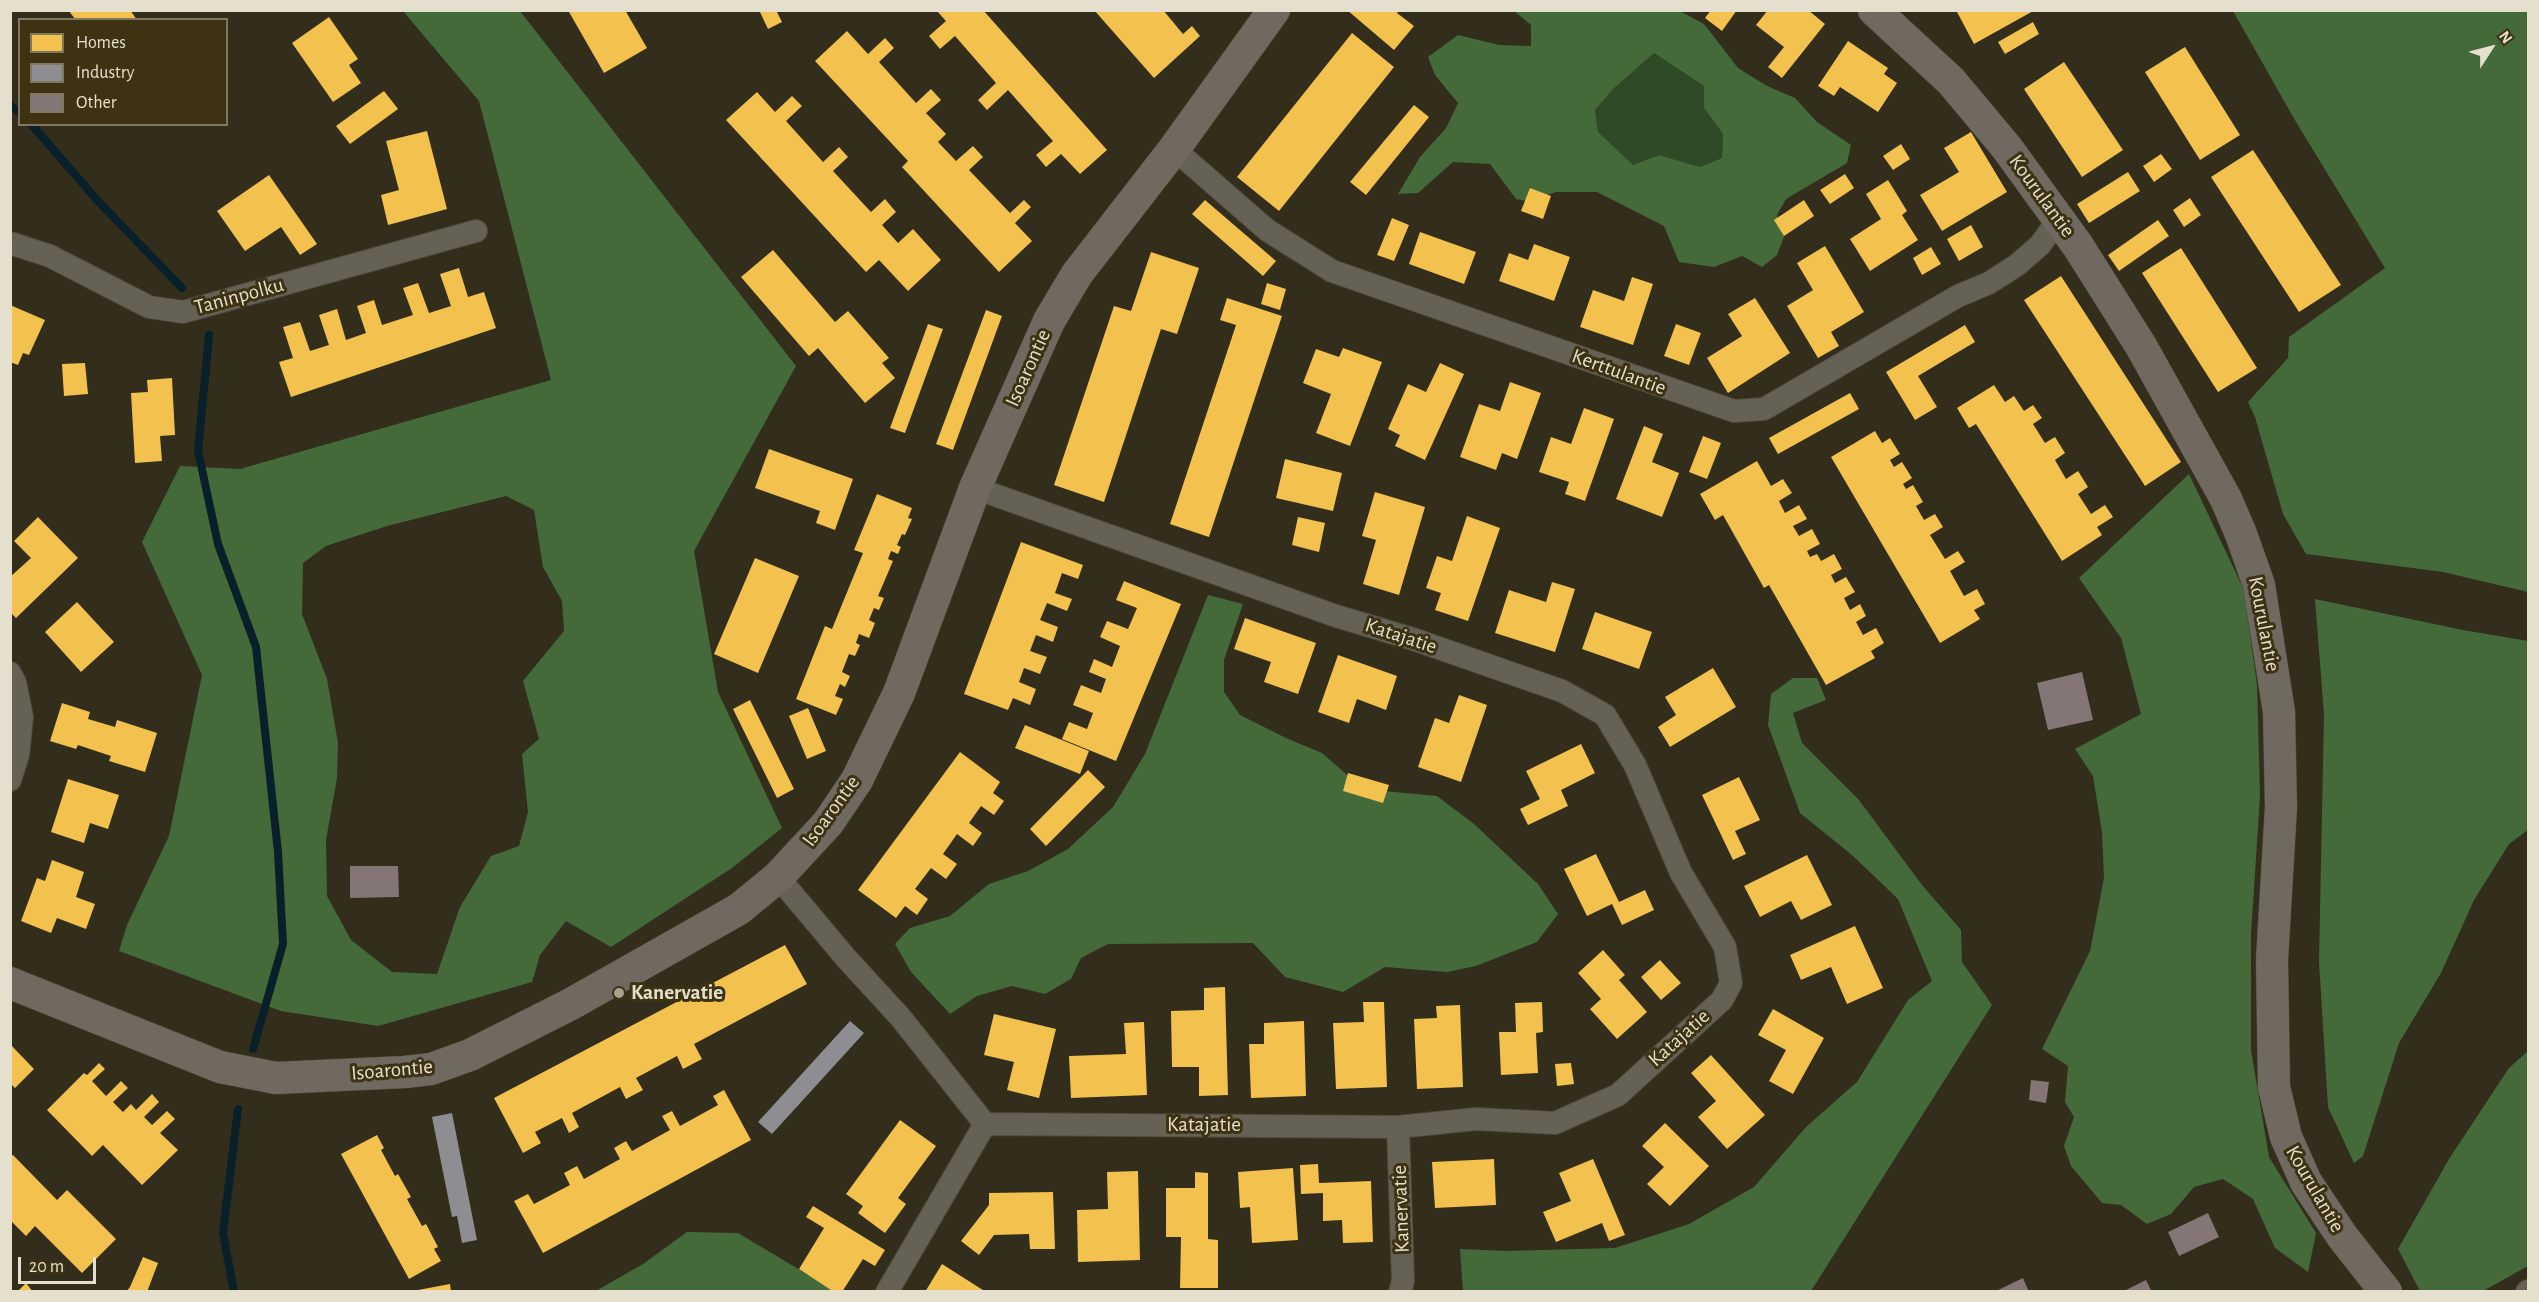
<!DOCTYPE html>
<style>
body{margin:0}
#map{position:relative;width:2539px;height:1302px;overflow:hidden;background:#332d1c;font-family:"Alegreya Sans",sans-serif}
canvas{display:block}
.frame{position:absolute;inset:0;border:12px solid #e5dfcd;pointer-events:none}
.legend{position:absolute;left:18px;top:18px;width:210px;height:108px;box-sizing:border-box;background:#3d3212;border:2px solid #80775d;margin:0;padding:8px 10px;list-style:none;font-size:18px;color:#e5dfcd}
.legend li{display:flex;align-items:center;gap:12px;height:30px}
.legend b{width:30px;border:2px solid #80775d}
.north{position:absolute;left:2461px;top:18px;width:60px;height:60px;-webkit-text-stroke:4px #3d3212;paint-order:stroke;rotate:54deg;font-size:16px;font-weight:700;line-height:24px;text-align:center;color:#e5dfcd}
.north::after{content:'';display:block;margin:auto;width:21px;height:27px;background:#e5dfcd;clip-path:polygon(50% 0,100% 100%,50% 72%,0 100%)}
.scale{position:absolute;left:18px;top:1257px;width:78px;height:27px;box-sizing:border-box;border:3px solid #e5dfcd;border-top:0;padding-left:8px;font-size:18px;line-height:21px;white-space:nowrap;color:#e5dfcd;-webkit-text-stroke:4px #3d3212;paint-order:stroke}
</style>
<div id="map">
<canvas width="2539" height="1302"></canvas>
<div class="frame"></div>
<ul class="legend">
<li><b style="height:16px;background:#f2c14e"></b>Homes</li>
<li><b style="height:16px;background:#8d8d92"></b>Industry</li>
<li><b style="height:16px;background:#847577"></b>Other</li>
</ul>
<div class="north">N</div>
<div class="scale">20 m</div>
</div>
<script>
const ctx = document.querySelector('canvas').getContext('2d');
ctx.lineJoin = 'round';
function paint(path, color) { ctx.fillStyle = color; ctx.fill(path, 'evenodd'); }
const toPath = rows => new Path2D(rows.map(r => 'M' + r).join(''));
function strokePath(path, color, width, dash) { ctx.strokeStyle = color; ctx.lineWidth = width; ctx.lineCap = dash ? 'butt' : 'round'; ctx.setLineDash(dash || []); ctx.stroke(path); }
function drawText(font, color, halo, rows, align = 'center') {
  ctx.font = font + ' "Alegreya Sans",sans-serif'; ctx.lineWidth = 6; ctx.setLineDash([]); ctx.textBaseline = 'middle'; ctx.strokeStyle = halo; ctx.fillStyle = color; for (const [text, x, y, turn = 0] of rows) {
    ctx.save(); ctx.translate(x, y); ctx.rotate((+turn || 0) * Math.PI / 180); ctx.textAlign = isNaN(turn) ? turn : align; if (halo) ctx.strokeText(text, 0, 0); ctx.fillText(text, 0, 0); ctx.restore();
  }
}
paint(toPath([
 [1654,53,1704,86,1704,108,1723,134,1722,158,1700,167,1659,155,1633,166,1598,132,1595,110,1612,90]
]), '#2f4a26');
paint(toPath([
 [403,11,520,11,796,366,694,551,718,692,782,828,732,868,611,947,566,921,540,955,532,982,378,1026,281,1011,119,951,127,925,169,836,202,675,142,542,180,466,240,469,551,380,479,101],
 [506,496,534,510,543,567,562,601,564,631,523,681,539,739,522,754,528,812,519,846,491,856,460,907,437,974,392,972,351,940,327,896,326,840,337,778,338,743,327,679,302,614,303,563,326,546,387,526],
 [1514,11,1680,11,1704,24,1738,68,1767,86,1795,98,1817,122,1851,145,1847,163,1786,199,1777,215,1785,234,1777,255,1762,267,1742,256,1714,267,1679,262,1664,226,1597,192,1556,192,1527,201,1516,199,1490,164,1453,162,1418,193,1398,194,1420,157,1446,128,1458,103,1435,75,1428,57,1458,35,1499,45,1531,46,1531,25],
 [1654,53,1704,86,1704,108,1723,134,1722,158,1700,167,1659,155,1633,165,1598,132,1595,110,1612,90],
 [2233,11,2528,11,2528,592,2443,572,2306,554,2283,514,2255,417,2248,402,2288,358,2289,337,2385,268,2296,122],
 [2189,474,2244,590,2257,685,2260,796,2251,935,2251,1050,2269,1157,2316,1233,2308,1272,2275,1248,2253,1199,2223,1179,2194,1187,2171,1214,2147,1224,2121,1205,2102,1203,2071,1166,2064,1146,2074,1117,2065,1102,2068,1066,2042,1049,2090,951,2104,878,2102,832,2093,776,2075,749,2141,714,2121,638,2079,578],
 [1208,595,1243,604,1224,660,1224,692,1240,715,1286,738,1322,753,1363,789,1437,796,1474,824,1538,884,1558,914,1537,942,1476,966,1447,972,1385,967,1343,992,1285,977,1253,943,1108,944,1081,958,1071,979,1045,994,1012,986,977,996,950,1014,911,972,895,944,910,928,950,916,989,884,1028,871,1068,849,1113,807,1145,754],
 [2315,599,2463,630,2528,641,2528,830,2509,844,2474,900,2441,973,2399,1043,2363,1156,2354,1163,2328,1107,2319,961,2324,714],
 [1793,678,1817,678,1826,700,1793,713,1802,743,1859,800,1922,885,1961,930,1962,962,1992,1005,1811,1291,1463,1291,1460,1249,1506,1251,1615,1248,1689,1224,1754,1187,1806,1127,1857,1082,1908,1000,1932,981,1898,899,1852,855,1800,813,1768,725,1771,694],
 [2528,1051,2528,1266,2483,1291,2420,1291,2398,1249,2449,1159,2509,1068],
 [687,1232,738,1233,835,1291,594,1292,643,1264]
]), '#446a3a');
paint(toPath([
 [68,10,130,10,137,20,76,20],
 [571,10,625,10,647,48,604,73,569,12],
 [759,10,776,10,782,22,768,29],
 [936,10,983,10,1107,150,1080,174,1061,154,1046,167,1036,155,1053,141,1008,90,987,110,978,100,996,83,955,36,940,49,929,36,946,21],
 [1094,10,1163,10,1183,34,1192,26,1200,36,1154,78],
 [1347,10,1399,10,1397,13,1414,26,1394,50],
 [1711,10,1737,10,1722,31,1705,18],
 [1768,10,1808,10,1825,24,1782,78,1768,67,1784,47,1756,25],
 [1956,10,2035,10,1974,44],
 [329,17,358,59,349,65,361,83,333,102,292,43],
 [2033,22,2039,34,2005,54,1998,42],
 [847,31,868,54,885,38,894,48,879,62,916,103,931,89,941,100,926,113,946,134,938,142,956,161,973,146,983,157,969,170,1010,213,1024,200,1031,207,1015,223,1032,241,999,272,902,167,908,161,815,61],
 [1352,33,1394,67,1279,211,1237,177],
 [1848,41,1888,68,1884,74,1897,83,1878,112,1840,87,1834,96,1818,86],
 [2185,47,2240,135,2200,160,2145,72],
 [2064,62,2123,150,2082,177,2024,89],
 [384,91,398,109,350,144,336,126],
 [757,92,775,112,792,96,802,106,786,121,823,162,839,147,848,157,833,171,871,212,885,199,896,212,882,225,898,243,913,229,941,260,908,291,879,260,866,272,726,120],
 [1414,105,1429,117,1366,195,1350,182],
 [427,131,447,209,388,225,381,195,399,190,386,141],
 [1971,132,2007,192,1942,231,1920,195,1959,172,1944,148],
 [1901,144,1910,159,1893,170,1883,156],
 [2253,150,2341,285,2299,312,2211,177],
 [2161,154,2172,169,2154,182,2143,166],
 [2128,172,2140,191,2089,223,2077,204],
 [1845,174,1854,188,1830,204,1820,190],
 [269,175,317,244,300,255,281,227,245,251,217,211],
 [1888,180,1907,211,1902,215,1918,240,1870,271,1850,239,1881,219,1866,194],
 [1530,188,1551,196,1543,219,1521,211],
 [2190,198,2201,215,2184,227,2173,210],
 [1205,200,1276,261,1263,276,1192,214],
 [1804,200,1814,216,1784,236,1774,220],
 [1392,218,1409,225,1394,261,1377,255],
 [2158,220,2169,236,2119,271,2108,255],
 [1971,225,1983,247,1959,261,1947,239],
 [1420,232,1476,252,1464,284,1409,264],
 [1534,244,1570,257,1554,301,1499,281,1509,253,1528,260],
 [1825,246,1864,312,1831,332,1839,346,1818,358,1787,306,1813,290,1797,263],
 [1931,247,1941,264,1922,275,1913,258],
 [2181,248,2257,368,2218,392,2142,273],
 [773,250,835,322,848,311,889,358,882,363,895,378,865,403,818,348,809,356,741,277],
 [1151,252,1199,268,1177,334,1161,329,1104,502,1054,485,1114,306,1131,311],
 [459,268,468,297,484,292,496,328,291,397,279,362,293,358,283,327,300,322,310,351,329,345,319,315,337,309,346,340,366,333,357,306,374,300,382,325,413,315,403,288,418,283,429,313,451,306,440,274],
 [2061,276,2181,462,2145,486,2024,300],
 [1632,277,1653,284,1633,345,1580,327,1593,290,1624,301],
 [1267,283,1286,289,1280,310,1261,304],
 [1227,298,1282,316,1209,537,1170,524,1236,325,1220,320],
 [1755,298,1790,353,1728,393,1707,358,1742,336,1728,314],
 [10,305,45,320,29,355,23,353,18,365,10,362],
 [986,310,1002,316,953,450,936,444],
 [928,324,943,329,905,433,890,428],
 [1676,324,1701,333,1689,365,1664,356],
 [1965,325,1975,342,1918,376,1937,407,1915,420,1886,372],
 [1343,348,1382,362,1350,446,1316,433,1331,394,1303,383,1316,349,1339,357],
 [85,363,88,394,64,396,62,364],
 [1440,363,1464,374,1425,460,1395,446,1400,435,1388,429,1408,384,1426,392],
 [172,378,175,435,160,436,162,461,135,463,131,393,148,392,147,380],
 [1510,382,1541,393,1517,459,1502,453,1496,470,1460,457,1479,404,1500,411],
 [1994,385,2005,402,2014,396,2024,411,2033,405,2042,418,2033,424,2045,443,2055,437,2065,453,2055,460,2066,479,2078,471,2088,487,2078,494,2091,514,2105,505,2113,517,2097,527,2102,535,2062,561,1976,424,1969,428,1957,408],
 [1850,393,1859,409,1778,454,1769,438],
 [1584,408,1614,419,1585,501,1565,494,1569,482,1539,472,1551,437,1571,444],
 [1644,426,1663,434,1652,462,1679,473,1662,517,1616,499],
 [1875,431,1882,443,1890,438,1900,454,1890,460,1894,467,1902,462,1912,478,1903,484,1906,489,1913,485,1923,502,1916,506,1924,520,1935,514,1943,527,1930,535,1945,559,1958,551,1965,562,1950,571,1964,596,1977,589,1985,604,1974,610,1980,619,1940,643,1831,457],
 [1703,436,1721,443,1707,479,1689,472],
 [769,449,853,479,835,530,816,523,820,511,755,488],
 [1285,459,1342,473,1333,511,1276,498],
 [1757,461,1771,486,1783,479,1792,493,1779,501,1785,513,1799,505,1807,519,1793,526,1799,536,1812,529,1820,544,1807,551,1810,557,1817,554,1821,561,1834,554,1842,569,1831,575,1835,583,1846,577,1855,592,1844,598,1850,610,1860,604,1866,616,1856,622,1863,635,1876,628,1884,643,1871,651,1875,658,1826,685,1769,585,1764,588,1723,515,1715,520,1700,494],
 [1375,492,1425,507,1399,595,1363,584,1376,540,1362,536],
 [877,494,912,508,908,518,912,519,905,535,902,534,897,545,901,547,898,554,891,551,888,559,893,561,878,596,884,598,879,610,874,608,869,620,875,623,869,638,859,634,856,643,860,645,855,656,849,654,842,672,850,676,845,687,840,684,835,696,843,699,836,715,796,699,825,626,832,629,863,553,854,550],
 [1467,516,1500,528,1468,621,1435,610,1441,593,1426,588,1437,556,1452,561],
 [38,517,78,558,16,618,10,612,10,577,31,558,14,541],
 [1298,517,1325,523,1319,552,1292,545],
 [1021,542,1083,565,1078,579,1062,573,1055,593,1072,599,1067,611,1047,603,1040,620,1058,627,1053,642,1036,635,1030,651,1047,657,1040,674,1024,668,1019,682,1036,689,1030,705,1013,698,1008,710,964,694],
 [755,558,799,576,758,673,714,654],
 [1124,581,1181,604,1116,761,1062,739,1069,722,1087,729,1093,713,1073,705,1081,685,1101,693,1106,679,1089,672,1094,659,1112,667,1120,646,1100,637,1107,621,1128,629,1137,608,1116,600],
 [1552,582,1575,589,1555,652,1495,633,1509,590,1546,602],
 [77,602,114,642,81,672,45,632],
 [1595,612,1652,632,1639,669,1582,649],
 [1245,618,1316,643,1298,694,1264,682,1271,662,1234,649],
 [1338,655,1397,676,1386,710,1357,699,1349,723,1318,712],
 [1713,668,1736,707,1670,747,1658,727,1676,715,1665,697],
 [1459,695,1487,705,1461,782,1418,767,1435,718,1449,723],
 [750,700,794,789,777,798,733,709],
 [62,703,90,712,88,719,115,727,117,720,157,733,145,772,109,761,111,756,78,745,76,749,50,741],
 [808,708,826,751,807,759,789,716],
 [1025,725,1089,751,1080,774,1015,748],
 [1581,744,1595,773,1561,790,1568,806,1528,825,1520,809,1540,799,1526,771],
 [960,752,1000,782,993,793,1004,801,994,815,981,806,969,823,982,833,973,846,957,834,943,854,957,864,946,879,931,868,915,889,928,899,917,915,905,906,896,918,858,890],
 [1088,770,1105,787,1046,846,1030,829],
 [1348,773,1389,785,1383,803,1343,791],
 [1739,777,1760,820,1735,831,1746,854,1733,860,1702,795],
 [68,779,119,795,108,829,90,823,84,843,51,832],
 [1596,854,1619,902,1645,890,1654,910,1622,925,1612,904,1587,916,1564,869],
 [1807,855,1832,905,1801,920,1791,901,1760,917,1744,886],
 [52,860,84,872,76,897,95,904,86,929,57,918,51,933,21,921,37,878,45,881],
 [1855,926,1883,988,1847,1004,1831,967,1801,980,1790,955],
 [785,945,807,984,694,1044,702,1059,683,1069,677,1056,636,1078,643,1090,626,1099,620,1087,572,1113,579,1127,569,1133,562,1118,535,1132,541,1143,523,1153,494,1098],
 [1603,950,1625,975,1619,980,1647,1012,1617,1039,1590,1009,1601,999,1578,973],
 [1660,960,1681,983,1661,1000,1641,977],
 [1225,987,1228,1095,1199,1096,1199,1067,1172,1067,1171,1011,1204,1010,1204,988],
 [1363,1002,1384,1002,1387,1087,1336,1089,1333,1023,1364,1022],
 [1542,1002,1543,1032,1536,1033,1538,1073,1501,1075,1499,1032,1516,1032,1515,1003],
 [1460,1005,1463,1087,1417,1089,1414,1019,1437,1018,1436,1006],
 [1773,1009,1824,1038,1793,1094,1769,1081,1786,1050,1758,1035],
 [994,1014,1056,1029,1039,1098,1007,1090,1014,1062,984,1055],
 [1304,1021,1306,1096,1251,1098,1249,1044,1264,1044,1264,1023],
 [1144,1022,1147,1095,1071,1098,1069,1056,1126,1054,1124,1023],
 [10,1044,34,1069,15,1088,10,1083],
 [1711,1055,1765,1115,1727,1149,1698,1117,1716,1101,1691,1073],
 [99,1063,105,1069,92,1081,106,1096,121,1081,128,1088,113,1102,123,1112,131,1104,136,1110,152,1094,159,1102,144,1117,152,1125,167,1111,175,1119,160,1133,178,1150,142,1185,103,1145,92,1156,47,1110,84,1073,87,1075],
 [1571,1063,1574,1084,1557,1086,1555,1064],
 [724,1090,751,1140,543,1253,514,1201,528,1194,534,1204,570,1185,564,1173,577,1166,584,1179,620,1159,614,1148,626,1141,632,1151,670,1130,662,1116,672,1111,680,1126,718,1105,713,1096],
 [900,1120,936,1146,898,1198,906,1204,885,1233,858,1213,863,1206,846,1194],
 [1665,1123,1709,1166,1670,1206,1647,1184,1664,1167,1642,1146],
 [377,1135,384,1148,381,1150,395,1176,398,1174,411,1197,407,1199,422,1226,426,1224,438,1247,434,1249,441,1261,409,1279,341,1154],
 [13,1155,57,1200,67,1190,116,1239,82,1273,35,1226,26,1236,10,1220,10,1157],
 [1494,1159,1496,1205,1435,1208,1432,1162],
 [1593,1159,1625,1235,1609,1241,1602,1223,1556,1242,1543,1212,1571,1201,1559,1173],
 [1318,1164,1319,1183,1371,1181,1373,1242,1343,1243,1342,1220,1323,1221,1323,1193,1301,1194,1300,1165],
 [1293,1168,1298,1240,1252,1243,1250,1207,1240,1208,1238,1172],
 [1138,1171,1140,1260,1078,1262,1077,1210,1108,1209,1107,1172],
 [1195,1172,1208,1173,1208,1239,1218,1240,1218,1288,1180,1288,1181,1237,1166,1237,1166,1188,1195,1188],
 [1053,1192,1055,1249,1030,1249,1029,1234,994,1235,979,1255,961,1241,989,1205,989,1193],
 [813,1206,885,1250,875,1266,863,1259,842,1292,834,1292,799,1269,824,1228,806,1217],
 [143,1257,158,1263,147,1292,126,1292,130,1287],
 [942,1264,986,1292,925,1292],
 [26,1283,33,1292,17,1292],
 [450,1284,451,1292,418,1292,418,1290]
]), '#f2c14e');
paint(toPath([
 [850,1021,864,1033,772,1134,758,1122],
 [452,1113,477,1240,462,1243,457,1216,452,1217,432,1117]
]), '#8d8d92');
strokePath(toPath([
 [10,105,20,113],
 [31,124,98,201,182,288],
 [209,335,198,451,218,544,256,647,278,852,283,944,253,1049],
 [234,1292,223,1233,238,1109]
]), '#091f29', 8);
paint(toPath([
 [2082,672,2093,720,2048,730,2037,683],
 [350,866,398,866,399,897,350,898],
 [2031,1080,2049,1082,2046,1103,2029,1100],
 [2208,1213,2219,1237,2179,1256,2168,1232],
 [2023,1278,2029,1292,1994,1292],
 [2146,1280,2152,1292,2122,1292]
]), '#847577');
const street = toPath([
 [1174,149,1267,230,1332,271,1734,411,1764,409,1958,296,1989,283,2017,265,2040,245,2059,219],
 [10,243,50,256,149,307,183,312,476,231],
 [10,673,15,682,22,717,18,755,10,780],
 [778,877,846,958,901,1018,985,1124,1398,1127,1476,1119,1555,1123,1618,1095,1722,1000,1731,983,1725,947,1681,873,1635,765,1605,715,1562,691,1413,639,1336,616,975,488],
 [1398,1127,1403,1281,1400,1292],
 [887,1292,985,1124],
 [2527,1292,2528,1291]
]);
const secondary = toPath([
 [1874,10,1951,81,2007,148,2078,246,2141,346,2226,499,2241,534,2259,585,2279,712,2281,807,2272,960,2274,1087,2286,1137,2306,1182,2342,1236,2386,1292],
 [10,983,220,1067,276,1078,405,1072,431,1069,470,1055,571,1004,739,909,778,877,828,823,857,780,899,693,975,488,1049,321,1077,274,1174,149,1274,10]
]);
strokePath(street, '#4e493c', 24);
strokePath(secondary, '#4e493c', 33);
strokePath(street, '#656154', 22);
strokePath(secondary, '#70695f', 32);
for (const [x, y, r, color] of [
 [619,993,6,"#a7a18f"]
]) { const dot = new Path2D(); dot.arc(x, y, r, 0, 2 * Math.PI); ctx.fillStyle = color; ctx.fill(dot); strokePath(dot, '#3d3212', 2); }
drawText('21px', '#e5dfcd', '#3d3212', [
 ["Kourulantie",2042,196,54],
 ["Taninpolku",239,296,-15],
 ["Isoarontie",1028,368,-66],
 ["Kerttulantie",1619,372,20],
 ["Kourulantie",2264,624,79],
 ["Katajatie",1401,636,18],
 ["Isoarontie",831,811,-54],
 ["Katajatie",1679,1038,-42],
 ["Isoarontie",392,1070,-5],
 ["Katajatie",1204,1125],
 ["Kourulantie",2315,1189,60],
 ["Kanervatie",1401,1209,-92]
]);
drawText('bold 21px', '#e5dfcd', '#3d3212', [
 ["Kanervatie",631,993]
], 'left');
</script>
